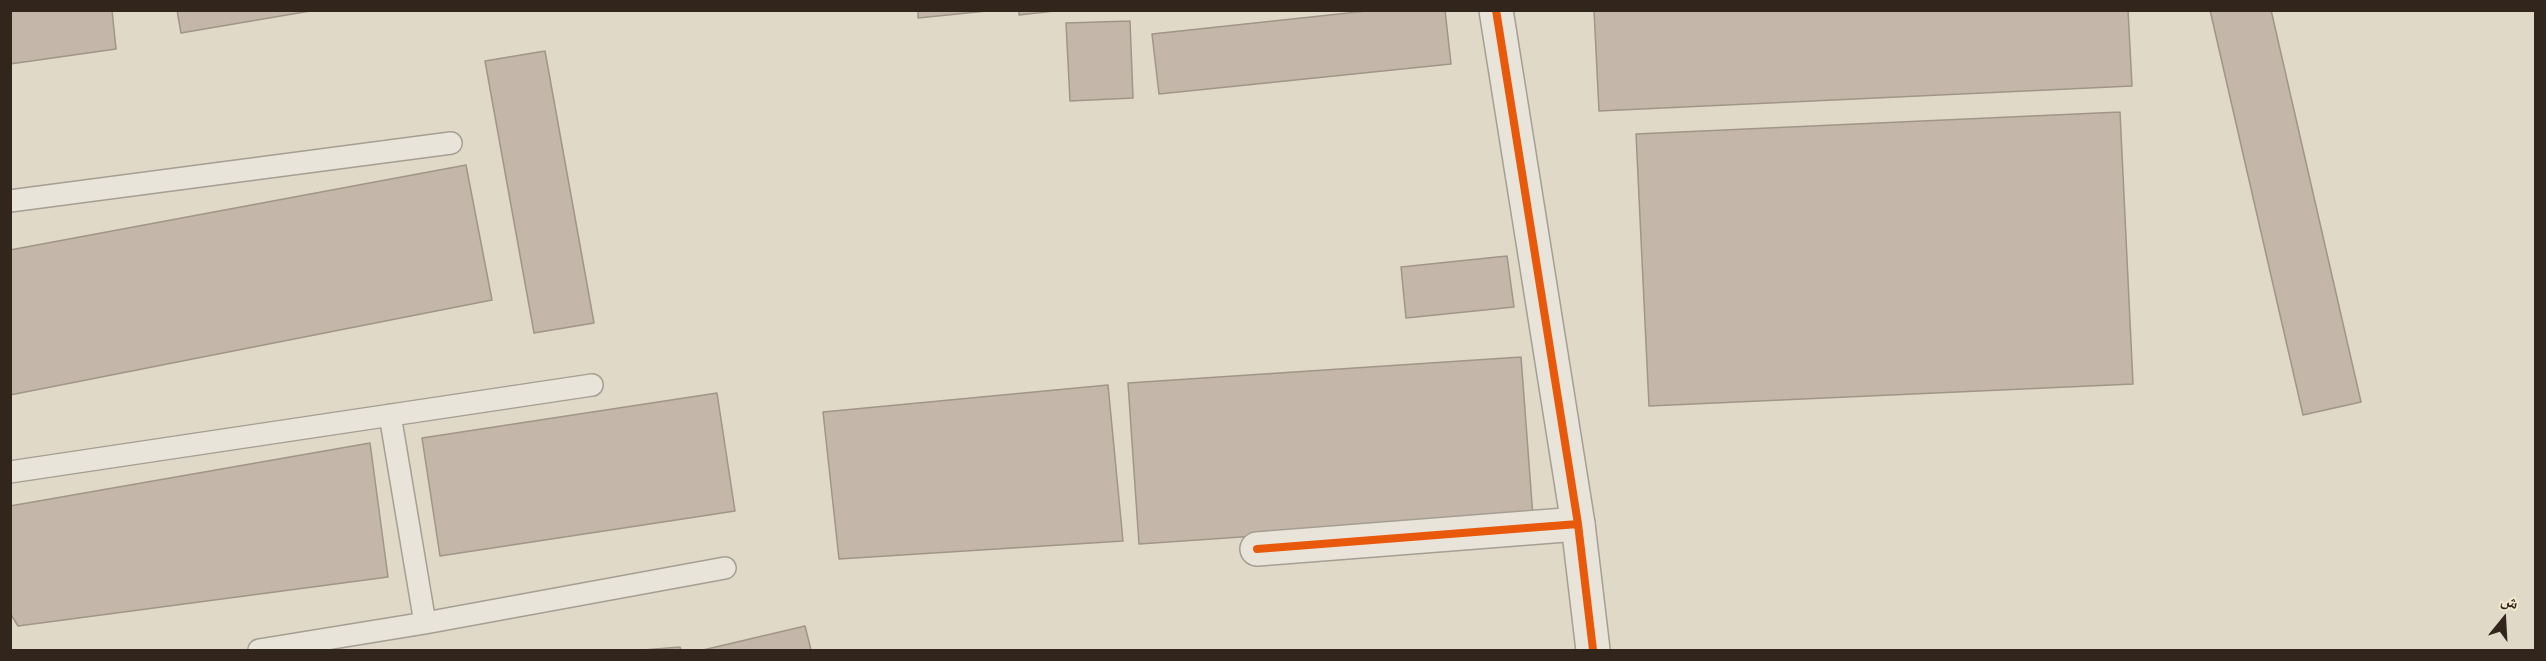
<!DOCTYPE html>
<meta charset="utf-8">
<style>
body{margin:0}
#map{position:relative;width:2546px;height:661px;overflow:hidden;background:#e0d9c8;font-family:"Times New Roman","Noto Naskh Arabic",serif}
canvas{display:block}
.frame{position:absolute;inset:0;border:12px solid #32261c;pointer-events:none}
.north{position:absolute;left:2474px;top:589px;width:60px;height:60px;-webkit-text-stroke:4px #f3e8cd;paint-order:stroke;rotate:18deg;font-size:16px;font-weight:700;line-height:24px;text-align:center;color:#32261c}
.north::after{content:'';display:block;margin:auto;width:21px;height:27px;background:#32261c;clip-path:polygon(50% 0,100% 100%,50% 72%,0 100%)}
</style>
<div id="map">
<canvas width="2546" height="661"></canvas>
<div class="frame"></div>
<div class="north">ش</div>
</div>
<script>
const ctx = document.querySelector('canvas').getContext('2d');
ctx.lineJoin = 'round';
function paint(path, color) { ctx.fillStyle = color; ctx.fill(path, 'evenodd'); }
const toPath = rows => new Path2D(rows.map(r => 'M' + r).join(''));
function strokePath(path, color, width, dash) { ctx.strokeStyle = color; ctx.lineWidth = width; ctx.lineCap = dash ? 'butt' : 'round'; ctx.setLineDash(dash || []); ctx.stroke(path); }
const building = toPath([
 [10,10,112,10,116,49,10,64,10,10],
 [177,10,316,10,181,33,177,10],
 [918,10,997,10,918,18,918,10],
 [1019,10,1064,10,1019,15,1019,10],
 [1376,10,1445,10,1451,64,1159,94,1152,34,1376,10],
 [1594,10,2128,10,2132,86,1599,111,1594,10],
 [2210,10,2271,10,2361,402,2303,415,2210,10],
 [1130,21,1133,98,1070,101,1066,23,1130,21],
 [545,51,594,323,534,333,485,61,545,51],
 [2120,112,2133,384,1649,406,1636,134,2120,112],
 [466,165,492,300,10,395,10,250,466,165],
 [1507,256,1514,307,1406,318,1401,267,1507,256],
 [1521,357,1533,517,1139,544,1128,383,1521,357],
 [1108,385,1123,541,839,559,823,412,1108,385],
 [717,393,735,511,440,556,422,438,717,393],
 [370,443,388,577,18,626,10,613,10,506,370,443],
 [805,626,811,650,703,650,805,626],
 [680,647,681,650,643,650,680,647]
]);
paint(building, '#c4b7a9');
strokePath(building, '#a09588', 1.5);
const service = toPath([
 [10,201,451,143],
 [390,415,425,623],
 [10,472,592,385],
 [259,650,425,623,725,568]
]);
const minor = toPath([
 [1257,549,1578,524]
]);
const tertiary = toPath([
 [1496,10,1578,524,1593,650]
]);
strokePath(service, '#a59e92', 24);
strokePath(minor, '#a59e92', 36);
strokePath(tertiary, '#a59e92', 36);
strokePath(service, '#e8e4da', 21);
strokePath(minor, '#e8e4da', 33);
strokePath(tertiary, '#e8e4da', 33);
strokePath(toPath([
 [1496,10,1578,524,1593,650],
 [1257,549,1578,524]
]), '#e8590c', 8);
</script>
